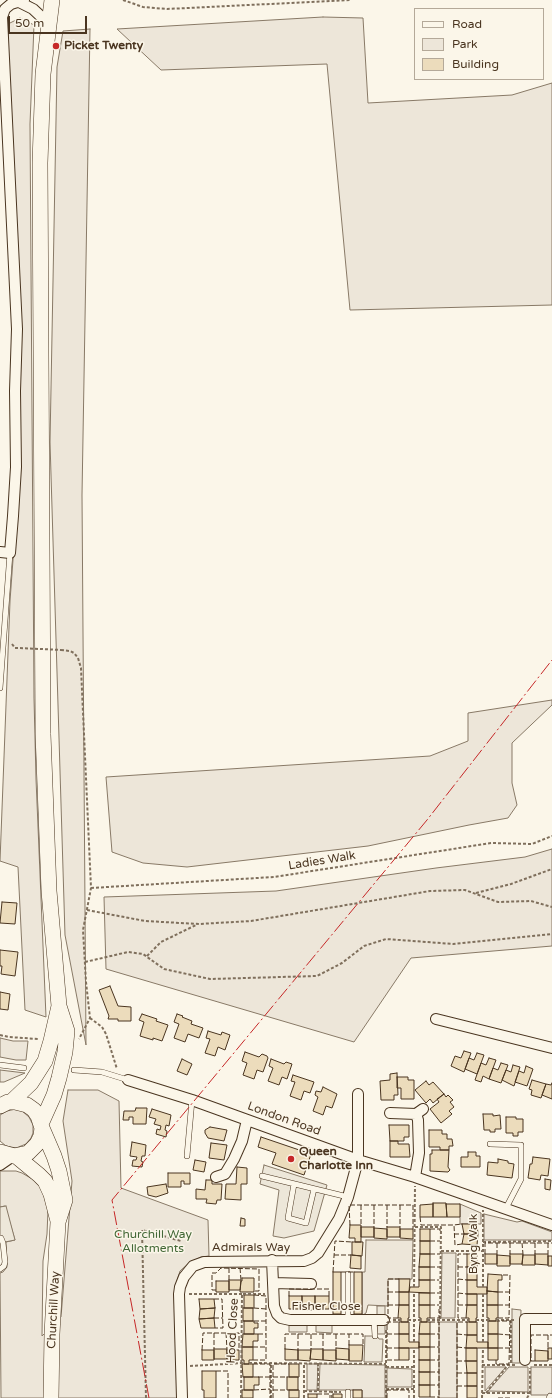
<!DOCTYPE html>
<style>
body{margin:0}
#map{position:relative;width:552px;height:1398px;overflow:hidden;background:#fbf6e9;font-family:"Varela Round",sans-serif}
canvas{display:block}
.legend{position:absolute;left:414px;top:8px;width:130px;height:72px;box-sizing:border-box;background:#fbf6e9;border:1px solid #b4a999;margin:0;padding:5px 7px;list-style:none;font-size:12px;color:#4a3520}
.legend li{display:flex;align-items:center;gap:8px;height:20px}
.legend b{width:20px;border:1px solid #b4a999}
.scale{position:absolute;left:8px;top:16px;width:79px;height:18px;box-sizing:border-box;border:2px solid #4a3520;border-top:0;padding-left:5px;font-size:12px;line-height:14px;white-space:nowrap;color:#4a3520;-webkit-text-stroke:3px #fbf6e9;paint-order:stroke}
</style>
<div id="map">
<canvas width="552" height="1398"></canvas>
<ul class="legend">
<li><b style="height:5px;background:#fbf6e9"></b>Road</li>
<li><b style="height:11px;background:#ede6d9"></b>Park</li>
<li><b style="height:11px;background:#ecdcbc"></b>Building</li>
</ul>
<div class="scale">50 m</div>
</div>
<script>
const ctx = document.querySelector('canvas').getContext('2d');
ctx.lineJoin = 'round';
function paint(path, color) { ctx.fillStyle = color; ctx.fill(path, 'evenodd'); }
const toPath = rows => new Path2D(rows.map(r => 'M' + r).join(''));
function strokePath(path, color, width, dash) { ctx.strokeStyle = color; ctx.lineWidth = width; ctx.lineCap = dash ? 'butt' : 'round'; ctx.setLineDash(dash || []); ctx.stroke(path); }
function drawText(font, color, halo, rows, align = 'center') {
  ctx.font = font + ' "Varela Round",sans-serif'; ctx.lineWidth = 3; ctx.setLineDash([]); ctx.textBaseline = 'middle'; ctx.strokeStyle = halo; ctx.fillStyle = color; for (const [text, x, y, turn = 0] of rows) {
    ctx.save(); ctx.translate(x, y); ctx.rotate((+turn || 0) * Math.PI / 180); ctx.textAlign = isNaN(turn) ? turn : align; if (halo) ctx.strokeText(text, 0, 0); ctx.fillText(text, 0, 0); ctx.restore();
  }
}
const green = toPath([
 [323,17,363,18,368,103,512,95,552,83,552,305,350,310,327,64,161,70,117,29,323,17],
 [20,18,34,25,30,124,34,698,36,779,46,1017,25,1010,18,867,0,861,10,601,18,491,8,66,8,24,20,18],
 [90,29,82,495,86,1045,65,935,50,442,57,67,63,31,90,29],
 [552,700,552,705,512,743,512,783,517,805,508,818,469,825,368,846,187,867,143,863,112,852,106,777,430,756,468,741,468,713,552,700],
 [552,849,552,946,411,958,354,1042,106,969,104,897,276,891,436,868,525,857,552,849],
 [0,1038,13,1041,28,1041,26,1060,16,1060,0,1057,0,1038],
 [0,1070,25,1073,4,1082,0,1082,0,1070],
 [68,1090,98,1090,119,1101,121,1188,208,1220,209,1256,201,1257,189,1263,180,1271,176,1284,178,1398,1,1398,0,1273,3,1272,7,1267,6,1243,6,1242,15,1240,5,1206,0,1207,0,1171,16,1171,22,1173,34,1180,42,1189,48,1210,47,1234,43,1261,42,1336,61,1317,72,1181,63,1121,68,1090],
 [16,1109,22,1111,29,1117,33,1125,33,1133,31,1138,26,1144,16,1148,6,1146,0,1141,0,1115,7,1111,16,1109],
 [460,1204,481,1213,481,1224,460,1224,460,1204],
 [484,1214,517,1222,522,1221,552,1232,552,1240,484,1240,484,1214],
 [366,1240,413,1240,412,1279,388,1279,388,1306,368,1305,366,1313,363,1315,362,1314,362,1272,365,1272,366,1240],
 [442,1253,456,1253,455,1318,441,1318,442,1253],
 [439,1322,457,1322,457,1398,439,1398,439,1322],
 [307,1364,318,1364,317,1390,307,1390,307,1364],
 [320,1364,385,1365,385,1398,362,1398,362,1390,319,1390,320,1364],
 [485,1367,506,1367,485,1391,485,1367],
 [509,1367,528,1367,528,1392,488,1391,509,1367],
 [531,1367,552,1367,552,1395,531,1395,531,1367],
 [387,1368,412,1369,412,1387,387,1387,387,1368]
]);
paint(green, '#ede6d9');
strokePath(green, '#887966', 1);
const parking = toPath([
 [264,1165,327,1185,314,1231,284,1238,273,1236,279,1190,260,1184,264,1165],
 [6,1206,15,1240,0,1243,0,1207,6,1206],
 [377,1306,385,1306,385,1334,377,1334,377,1306],
 [512,1309,521,1310,520,1363,512,1363,512,1309],
 [289,1324,307,1324,307,1332,289,1332,289,1324],
 [316,1324,332,1325,332,1333,316,1332,316,1324],
 [365,1336,377,1336,379,1339,383,1339,382,1362,364,1362,365,1336]
]);
paint(parking, '#ede7d9');
strokePath(parking, '#887966', 1);
const building = toPath([
 [2,902,17,903,15,924,0,923,2,902],
 [0,950,18,952,15,976,1,974,2,966,0,966,0,950],
 [110,986,118,1006,131,1007,131,1021,118,1021,118,1019,108,1019,109,1016,99,990,110,986],
 [0,992,10,994,8,1010,0,1009,0,992],
 [142,1014,157,1019,156,1021,168,1025,162,1041,153,1038,153,1040,140,1036,144,1022,139,1020,142,1014],
 [177,1014,183,1016,182,1017,192,1021,191,1024,203,1028,199,1038,188,1034,185,1042,174,1038,179,1024,174,1022,177,1014],
 [208,1031,221,1035,222,1032,230,1035,225,1050,218,1047,215,1056,205,1053,210,1039,206,1038,208,1031],
 [464,1051,471,1053,464,1072,451,1066,455,1056,461,1058,464,1051],
 [245,1052,259,1057,262,1054,267,1056,268,1058,263,1072,257,1070,254,1079,243,1075,247,1063,242,1061,245,1052],
 [477,1053,484,1055,477,1074,465,1069,469,1058,474,1060,477,1053],
 [489,1058,496,1060,489,1079,483,1076,481,1082,475,1080,481,1063,486,1065,489,1058],
 [182,1059,192,1064,187,1075,177,1071,182,1059],
 [271,1059,284,1064,286,1062,292,1064,287,1079,282,1077,279,1085,268,1081,273,1068,269,1066,271,1059],
 [501,1063,508,1065,501,1083,489,1079,493,1068,498,1070,501,1063],
 [513,1065,520,1067,514,1086,502,1080,506,1070,511,1072,513,1065],
 [526,1066,533,1069,527,1086,515,1082,519,1071,524,1073,526,1066],
 [397,1073,398,1095,394,1095,394,1100,381,1100,380,1081,390,1080,390,1074,397,1073],
 [293,1075,314,1082,310,1093,304,1091,301,1100,290,1096,295,1082,291,1081,293,1075],
 [397,1077,408,1077,408,1080,414,1080,414,1099,401,1099,401,1088,397,1088,397,1077],
 [532,1080,546,1084,541,1098,531,1095,532,1090,529,1089,532,1080],
 [426,1081,429,1085,433,1082,444,1094,433,1103,430,1099,426,1103,415,1090,426,1081],
 [552,1083,552,1099,542,1095,546,1084,551,1085,552,1083],
 [323,1087,337,1094,332,1108,326,1106,323,1115,313,1111,318,1097,315,1095,316,1091,321,1092,323,1087],
 [444,1094,446,1097,448,1095,453,1100,450,1102,454,1107,449,1111,452,1114,441,1123,430,1109,439,1102,437,1099,444,1094],
 [136,1108,147,1108,146,1124,133,1124,133,1117,129,1117,129,1120,123,1120,124,1111,135,1111,136,1108],
 [152,1109,171,1115,169,1126,166,1125,165,1130,167,1131,166,1137,156,1134,157,1129,160,1130,161,1126,154,1124,156,1119,149,1117,152,1109],
 [483,1114,493,1114,493,1116,500,1115,501,1129,495,1129,495,1132,490,1132,490,1130,484,1130,483,1114],
 [506,1117,516,1117,516,1119,523,1119,523,1132,518,1132,518,1136,513,1136,513,1133,506,1133,506,1117],
 [389,1125,409,1125,409,1137,404,1137,404,1141,390,1141,389,1125],
 [210,1127,227,1130,224,1141,208,1138,205,1133,205,1130,210,1127],
 [429,1130,442,1130,442,1134,447,1134,447,1139,452,1139,453,1146,449,1146,449,1150,440,1150,440,1147,429,1147,429,1130],
 [261,1137,311,1154,304,1175,272,1164,276,1153,258,1147,261,1137],
 [390,1141,398,1141,398,1144,409,1144,410,1157,390,1157,390,1141],
 [132,1142,146,1145,145,1156,142,1156,141,1161,143,1162,142,1167,132,1166,133,1160,136,1160,137,1157,130,1156,132,1142],
 [211,1143,227,1145,224,1160,209,1158,211,1143],
 [432,1150,449,1150,448,1167,450,1170,448,1172,430,1171,430,1154,432,1154,432,1150],
 [468,1152,476,1152,476,1156,480,1156,480,1167,461,1167,461,1157,468,1157,468,1152],
 [533,1157,550,1159,548,1176,541,1175,540,1180,528,1178,530,1164,532,1164,533,1157],
 [498,1159,508,1161,508,1163,514,1164,512,1178,487,1175,488,1162,498,1163,498,1159],
 [195,1160,206,1162,204,1172,193,1170,195,1160],
 [237,1167,247,1168,247,1184,241,1184,241,1200,225,1199,226,1184,236,1184,237,1167],
 [168,1173,190,1173,190,1184,184,1184,184,1181,181,1181,181,1187,168,1187,168,1173],
 [545,1179,551,1180,550,1190,545,1189,545,1179],
 [206,1180,212,1180,212,1184,222,1184,221,1200,217,1200,216,1204,206,1203,207,1199,196,1199,196,1189,205,1190,206,1180],
 [166,1184,168,1193,156,1197,148,1195,147,1187,166,1184],
 [433,1203,446,1203,447,1217,433,1217,433,1203],
 [433,1204,433,1217,420,1217,420,1205,433,1204],
 [446,1204,460,1204,460,1217,447,1217,446,1204],
 [241,1218,245,1219,245,1226,240,1226,241,1218],
 [462,1224,477,1224,478,1234,464,1234,462,1224],
 [350,1225,361,1225,361,1242,355,1242,355,1238,349,1238,350,1225],
 [361,1227,374,1227,374,1237,361,1237,361,1227],
 [387,1227,400,1227,400,1237,387,1237,387,1227],
 [374,1228,387,1229,387,1239,374,1238,374,1228],
 [400,1229,413,1229,413,1239,400,1238,400,1229],
 [420,1229,430,1229,430,1241,420,1241,420,1229],
 [464,1234,478,1234,477,1245,462,1244,464,1234],
 [420,1241,430,1241,430,1254,420,1254,420,1241],
 [352,1242,363,1242,362,1256,352,1255,352,1242],
 [420,1254,430,1254,430,1267,419,1267,420,1254],
 [467,1254,477,1254,477,1267,467,1267,467,1254],
 [485,1254,497,1254,497,1264,485,1264,485,1254],
 [510,1254,523,1254,522,1264,510,1264,510,1254],
 [535,1254,548,1254,548,1265,535,1264,535,1254],
 [351,1255,361,1256,361,1269,350,1268,351,1255],
 [497,1255,510,1256,510,1266,497,1266,497,1255],
 [523,1255,535,1255,535,1265,522,1265,523,1255],
 [548,1256,552,1256,552,1266,548,1266,548,1256],
 [419,1267,430,1267,430,1280,419,1280,419,1267],
 [467,1267,477,1267,477,1280,467,1280,467,1267],
 [333,1272,341,1272,341,1314,333,1314,333,1272],
 [354,1272,362,1272,362,1314,354,1314,354,1272],
 [488,1274,502,1275,502,1280,498,1280,498,1292,487,1291,488,1274],
 [242,1278,254,1278,254,1292,240,1292,241,1281,242,1281,242,1278],
 [399,1279,410,1279,409,1292,399,1292,399,1279],
 [229,1280,241,1280,240,1290,229,1290,229,1280],
 [419,1280,430,1280,430,1293,409,1292,410,1287,419,1287,419,1280],
 [467,1280,477,1280,477,1287,487,1287,487,1294,467,1294,467,1280],
 [216,1281,229,1281,229,1292,216,1292,216,1281],
 [487,1291,498,1292,498,1305,487,1305,487,1291],
 [399,1292,409,1292,409,1305,399,1305,399,1292],
 [419,1293,430,1293,430,1305,419,1305,419,1293],
 [467,1294,477,1294,477,1305,467,1305,467,1294],
 [244,1295,254,1295,254,1308,244,1308,244,1295],
 [289,1296,302,1296,302,1309,289,1309,289,1296],
 [302,1296,315,1296,315,1310,302,1310,302,1296],
 [315,1296,329,1296,329,1309,315,1309,315,1296],
 [199,1299,214,1299,215,1308,200,1309,199,1299],
 [399,1305,409,1305,409,1318,408,1318,408,1322,401,1322,401,1318,398,1318,399,1305],
 [419,1305,430,1305,430,1318,427,1318,427,1322,421,1322,421,1318,419,1318,419,1305],
 [467,1305,477,1305,477,1318,476,1318,476,1322,469,1322,469,1318,466,1318,467,1305],
 [487,1305,498,1305,498,1318,496,1318,496,1321,489,1321,489,1318,487,1318,487,1305],
 [215,1308,214,1318,199,1319,200,1309,215,1308],
 [243,1308,253,1308,253,1321,243,1321,243,1308],
 [214,1318,215,1328,201,1328,199,1319,214,1318],
 [244,1321,254,1321,254,1323,258,1323,258,1328,254,1328,254,1334,244,1334,244,1321],
 [488,1321,498,1321,498,1334,488,1334,488,1321],
 [399,1322,409,1322,409,1334,399,1334,399,1322],
 [420,1322,430,1322,430,1334,419,1334,420,1322],
 [467,1322,477,1322,477,1335,467,1335,467,1322],
 [243,1334,258,1334,258,1341,253,1341,253,1347,242,1347,243,1334],
 [399,1334,409,1334,409,1342,419,1342,419,1348,399,1348,399,1334],
 [419,1334,430,1334,430,1347,419,1347,419,1334],
 [488,1334,498,1334,498,1348,488,1348,488,1334],
 [467,1335,477,1335,477,1342,488,1342,488,1348,466,1348,467,1335],
 [349,1345,363,1345,362,1361,349,1361,349,1345],
 [242,1347,253,1347,253,1360,249,1360,249,1364,244,1364,244,1360,242,1360,242,1347],
 [419,1347,430,1347,430,1360,419,1360,419,1347],
 [336,1348,349,1349,349,1360,336,1359,336,1348],
 [399,1348,409,1348,409,1360,399,1360,399,1348],
 [466,1348,477,1348,477,1361,466,1361,466,1348],
 [488,1348,498,1348,498,1360,488,1360,488,1348],
 [548,1348,552,1348,552,1359,548,1359,548,1348],
 [214,1349,227,1349,227,1359,214,1359,214,1349],
 [285,1349,298,1350,298,1360,285,1360,285,1349],
 [311,1349,323,1349,323,1360,310,1359,311,1349],
 [202,1350,214,1350,214,1360,202,1360,202,1350],
 [227,1350,239,1350,239,1360,227,1360,227,1350],
 [298,1350,311,1350,310,1361,298,1360,298,1350],
 [323,1350,336,1350,336,1361,323,1360,323,1350],
 [535,1350,548,1351,548,1361,535,1361,535,1350],
 [419,1360,430,1360,430,1372,419,1372,419,1360],
 [466,1361,477,1361,477,1373,467,1373,466,1361],
 [242,1364,253,1364,253,1377,243,1377,242,1364],
 [289,1364,299,1364,299,1377,289,1377,289,1364],
 [202,1371,216,1371,216,1398,204,1398,204,1390,202,1390,202,1371],
 [419,1372,430,1372,430,1385,419,1385,419,1372],
 [467,1373,477,1373,477,1386,467,1386,467,1373],
 [244,1377,259,1377,259,1385,254,1385,254,1390,244,1390,244,1377],
 [287,1377,298,1377,298,1390,287,1390,287,1377],
 [419,1385,430,1385,430,1397,419,1397,419,1385],
 [467,1386,477,1386,477,1398,467,1398,467,1386],
 [242,1390,253,1390,253,1398,242,1398,242,1390],
 [289,1390,299,1390,299,1398,289,1398,289,1390],
 [353,1390,362,1390,362,1398,353,1398,353,1390],
 [308,1394,317,1394,317,1398,308,1398,308,1394],
 [333,1394,342,1394,342,1398,333,1398,333,1394]
]);
paint(building, '#ecdcbc');
strokePath(building, '#4a3520', 1);
const service = toPath([
 [0,688,10,553],
 [0,1065,24,1068],
 [74,1070,102,1072,128,1080],
 [490,1144,521,1145,521,1179,506,1208],
 [187,1156,192,1100],
 [262,1176,348,1197],
 [294,1184,288,1218,306,1223,314,1189],
 [0,1238,1,1238,3,1243,5,1262,4,1266,0,1269],
 [348,1320,348,1274],
 [374,1320,375,1336],
 [348,1398,348,1392],
 [549,1398,550,1396]
]);
const minor = toPath([
 [19,2,33,9,49,24],
 [0,552,10,553,13,516,16,467,15,391,17,329,2,17,5,9,11,4,24,0],
 [436,1019,552,1048],
 [128,1080,192,1100,358,1160,415,1177,552,1225],
 [390,1113,416,1114,423,1109],
 [0,1165,13,1156],
 [216,1177,225,1174,234,1159,242,1141,247,1120],
 [415,1177,419,1153,418,1120,416,1114],
 [272,1260,274,1306,277,1314,281,1318,290,1320,384,1320],
 [273,1283,311,1284],
 [525,1360,525,1319,552,1319],
 [182,1398,179,1294,180,1287,184,1277,193,1266,204,1262,304,1261,312,1258,318,1253,339,1219,348,1197,358,1160,358,1094]
]);
const primary = toPath([
 [11,1102,31,1083,45,1061,51,1041,59,1006],
 [0,1106,8,1102,15,1102,27,1105,34,1110,38,1116,42,1128,41,1136,37,1144,28,1153,14,1156,0,1152],
 [41,1124,54,1095,59,1078,65,1052,67,1031,59,1006,49,891,43,734,40,163,43,74,52,0],
 [42,1128,54,1156,59,1171,65,1200,58,1222,52,1334,51,1398],
 [16,1156,39,1175,45,1181,51,1194,58,1221]
]);
strokePath(service, '#4a3520', 6);
strokePath(minor, '#4a3520', 12);
strokePath(primary, '#4a3520', 16);
strokePath(toPath([
 [123,0,143,7,167,9,351,0],
 [12,644,15,648,20,648],
 [61,650,70,651,74,653,78,658,81,668,91,888,83,930,86,982,90,1018,79,1039],
 [91,888,274,877,491,843,532,844,552,836],
 [476,893,511,884,552,869],
 [87,910,145,921,199,924,251,921,430,891,465,890,498,902,531,901,552,907],
 [147,956,161,942,196,925],
 [85,962,128,952,143,954,164,969,210,979,317,976,342,963,364,946,386,939,453,944,552,934],
 [90,1018,102,1027,106,1034,117,1069],
 [0,1035,9,1037,38,1039],
 [415,1227,441,1227,440,1320],
 [483,1242,552,1241],
 [441,1251,483,1251],
 [414,1287,415,1186],
 [483,1287,483,1210],
 [189,1294,242,1294],
 [393,1320,401,1320],
 [408,1320,421,1320],
 [427,1320,469,1320],
 [476,1320,489,1320],
 [496,1320,516,1320],
 [511,1320,511,1365],
 [414,1342,414,1292],
 [483,1342,483,1294],
 [249,1363,386,1364],
 [482,1365,517,1365],
 [534,1365,552,1365],
 [190,1366,244,1363],
 [386,1367,414,1367],
 [386,1389,414,1389],
 [304,1391,341,1392],
 [318,1391,318,1363],
 [482,1393,530,1393],
 [486,1393,508,1365],
 [146,1398,142,1230,181,1241],
 [241,1398,242,1294,265,1294],
 [271,1398,271,1362],
 [304,1398,304,1363],
 [332,1398,332,1391],
 [386,1398,386,1329],
 [414,1398,414,1348],
 [482,1398,483,1348],
 [527,1398,530,1393,530,1368]
]), '#7f6f5c', 2, [3, 2]);
strokePath(service, '#fbf6e9', 5);
strokePath(minor, '#fbf6e9', 10);
strokePath(primary, '#fbf6e9', 15);
strokePath(toPath([
 [20,648,61,650]
]), '#7f6f5c', 2, [3, 2]);
strokePath(toPath([
 [361,1205,361,1225],
 [374,1205,374,1227],
 [387,1205,387,1227],
 [400,1205,400,1227],
 [420,1217,421,1225,454,1225],
 [350,1225,349,1205,413,1205,413,1229],
 [430,1229,440,1229,440,1231],
 [454,1234,464,1234],
 [430,1241,440,1241],
 [497,1243,497,1254],
 [510,1243,510,1254],
 [522,1243,523,1254],
 [535,1243,535,1254],
 [548,1243,548,1254],
 [462,1244,455,1245,454,1225,462,1224],
 [430,1254,440,1254],
 [485,1254,485,1243,552,1243],
 [334,1255,351,1255],
 [430,1267,440,1267],
 [458,1267,467,1267],
 [229,1268,229,1280],
 [240,1268,241,1280],
 [333,1272,335,1241,352,1242],
 [341,1272,354,1272],
 [458,1279,467,1280],
 [430,1280,439,1280],
 [216,1290,212,1290,212,1273,216,1273,221,1268,259,1269,259,1291,253,1291],
 [388,1292,399,1292],
 [498,1292,510,1292],
 [430,1293,439,1293],
 [458,1293,467,1294],
 [289,1296,289,1289,329,1289,329,1296],
 [214,1299,222,1299,223,1328,215,1328],
 [388,1305,399,1305],
 [430,1305,439,1305],
 [458,1305,467,1305],
 [498,1305,510,1305],
 [254,1308,266,1309],
 [214,1318,223,1318],
 [398,1318,388,1318,388,1279,399,1279],
 [430,1318,439,1318,439,1309],
 [466,1318,458,1318,458,1254,467,1254],
 [498,1318,509,1318,510,1275,502,1275],
 [254,1321,266,1321],
 [430,1322,439,1322,439,1398],
 [214,1333,214,1349],
 [226,1333,227,1349],
 [258,1334,266,1334],
 [298,1334,298,1350],
 [311,1334,311,1349],
 [323,1334,323,1349],
 [336,1334,336,1348],
 [387,1334,399,1334],
 [430,1334,439,1334],
 [457,1334,467,1335],
 [498,1334,510,1335],
 [548,1335,548,1348],
 [349,1345,349,1334],
 [253,1347,266,1347],
 [430,1347,439,1347],
 [457,1347,466,1348],
 [387,1348,399,1348],
 [498,1348,510,1348],
 [285,1349,285,1334,363,1334,363,1345],
 [202,1350,203,1333,239,1333,239,1350],
 [253,1360,266,1360,266,1296,254,1295],
 [399,1360,387,1360,387,1322,399,1322],
 [430,1360,439,1360],
 [496,1360,496,1364,509,1364,510,1321,498,1321],
 [457,1361,466,1361],
 [535,1361,531,1361,531,1335,552,1335],
 [253,1364,270,1364,270,1398],
 [216,1371,228,1371,228,1398],
 [430,1372,439,1372],
 [457,1373,467,1373],
 [258,1377,270,1377],
 [273,1377,287,1377],
 [430,1385,439,1385],
 [457,1386,467,1386],
 [254,1390,270,1389],
 [273,1390,287,1390],
 [317,1394,330,1394,330,1398],
 [430,1397,439,1397],
 [273,1398,273,1364,289,1364],
 [387,1398,387,1390,409,1390,409,1398],
 [457,1398,457,1322,467,1322],
 [498,1398,510,1398]
]), '#4a3520', 1, [5, 2]);
strokePath(toPath([
 [149,1398,112,1200,427,820,552,660]
]), '#c62828', 1, [14, 3, 2, 3]);
for (const [x, y, r, color] of [
 [56,46,4,"#c62828"],
 [291,1159,4,"#c62828"]
]) { const dot = new Path2D(); dot.arc(x, y, r, 0, 2 * Math.PI); ctx.fillStyle = color; ctx.fill(dot); strokePath(dot, '#fbf6e9', 1.5); }
drawText('bold 12px', '#4a3520', '#fbf6e9', [
 ["Picket Twenty",64,46],
 ["Queen",299,1152],
 ["Charlotte Inn",299,1166]
], 'left');
drawText('12px', '#4a3520', '#fbf6e9', [
 ["Ladies Walk",322,861,-9],
 ["London Road",284,1119,20],
 ["Byng Walk",474,1244,-90],
 ["Admirals Way",251,1248],
 ["Fisher Close",326,1307],
 ["Churchill Way",54,1310,-87],
 ["Hood Close",233,1331,-87]
]);
drawText('12px', '#436837', '#fbf6e9', [
 ["Churchill Way",153,1235],
 ["Allotments",153,1249]
]);
</script>
